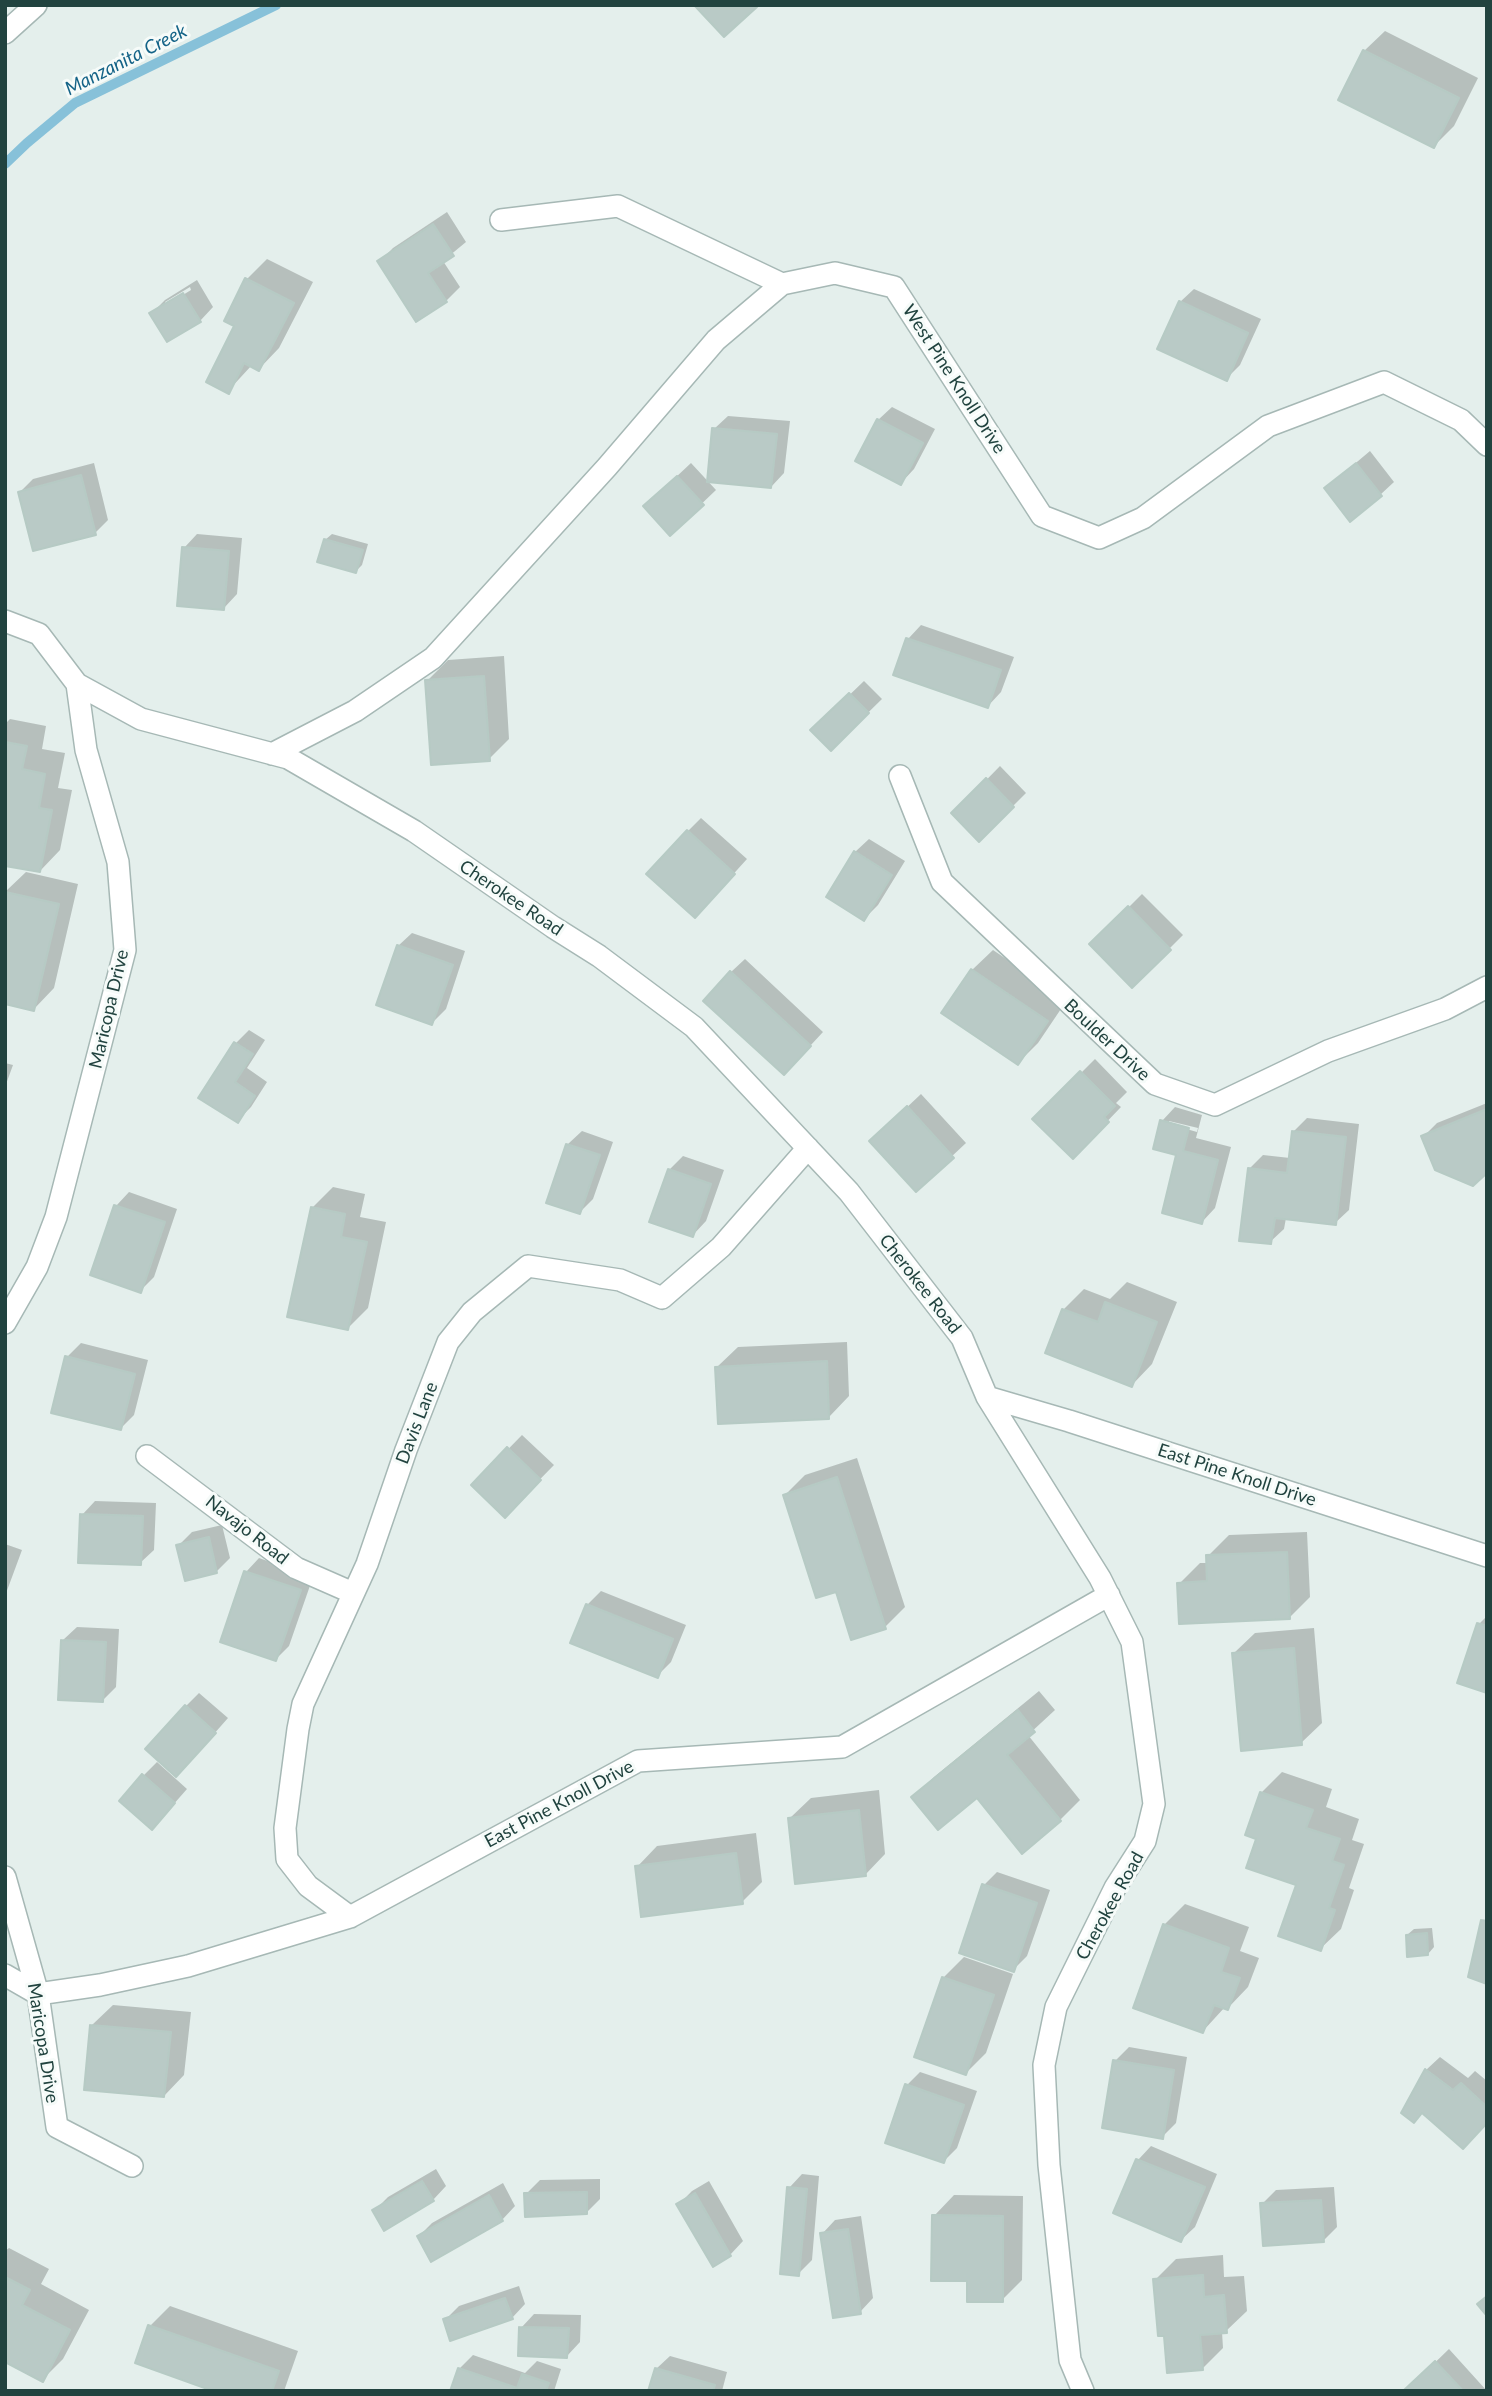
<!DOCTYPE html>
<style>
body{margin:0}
#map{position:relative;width:1492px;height:2396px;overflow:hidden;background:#e4efec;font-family:Lato,sans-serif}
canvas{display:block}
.frame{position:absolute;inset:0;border:7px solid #21433f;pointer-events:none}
</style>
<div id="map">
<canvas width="1492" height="2396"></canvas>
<div class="frame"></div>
</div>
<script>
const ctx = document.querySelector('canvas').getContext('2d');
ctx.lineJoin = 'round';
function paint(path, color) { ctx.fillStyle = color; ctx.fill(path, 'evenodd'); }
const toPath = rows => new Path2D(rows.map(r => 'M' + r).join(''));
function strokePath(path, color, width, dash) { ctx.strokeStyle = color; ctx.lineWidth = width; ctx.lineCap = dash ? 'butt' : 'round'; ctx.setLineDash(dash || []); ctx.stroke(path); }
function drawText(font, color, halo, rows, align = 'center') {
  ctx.font = font + ' Lato,sans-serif'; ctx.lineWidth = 6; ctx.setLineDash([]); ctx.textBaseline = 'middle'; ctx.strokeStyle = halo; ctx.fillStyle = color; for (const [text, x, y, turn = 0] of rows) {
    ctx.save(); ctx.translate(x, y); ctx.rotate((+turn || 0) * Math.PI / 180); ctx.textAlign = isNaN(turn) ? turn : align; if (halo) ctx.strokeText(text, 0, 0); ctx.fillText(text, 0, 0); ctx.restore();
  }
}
paint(toPath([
 [1385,31,1478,78,1454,126,1434,146,1364,51],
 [447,212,466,242,443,261,460,287,446,301,417,320,380,261,393,248],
 [267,259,313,282,279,348,259,369,252,365,228,391,237,326,247,279],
 [197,280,213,307,200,321,151,314,165,300],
 [190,287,191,290,165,306,165,302],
 [1194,289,1261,319,1240,365,1227,378,1180,302],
 [892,407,935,429,914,469,901,483,878,420],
 [728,416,790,421,784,473,771,487,714,429],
 [1370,451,1394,482,1380,495,1326,488],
 [94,463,108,520,95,533,20,492,33,479],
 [691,463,716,490,671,533,659,493],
 [197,534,242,538,237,594,224,608,184,548],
 [332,534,368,544,362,565,356,571,325,540],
 [921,625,1014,657,1001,692,988,706,895,674,908,639],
 [504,656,509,739,489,759,427,681,448,660],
 [864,681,882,699,831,749,813,730],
 [10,719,46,726,42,749,65,753,58,788,72,790,60,850,40,871,5,864,5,724],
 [1000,766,1026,793,979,840,954,813],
 [701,818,747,859,708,902,688,831],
 [869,839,905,861,878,905,864,919,855,852],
 [26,872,78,884,54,988,34,1009,5,892],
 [1142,894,1183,935,1132,986,1092,944],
 [412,933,465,951,446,1009,432,1023,398,946],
 [993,950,1067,1000,1038,1043,1018,1063,972,970],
 [745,959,823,1032,798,1059,731,972],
 [249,1030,265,1040,247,1068,267,1082,251,1107,237,1121,201,1097,235,1044],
 [1095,1059,1127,1092,1116,1103,1121,1107,1073,1157,1035,1119],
 [5,1063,13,1065,5,1087],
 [921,1094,966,1143,916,1190,885,1128],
 [1487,1103,1487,1171,1423,1137,1437,1123],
 [1175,1107,1202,1115,1196,1138,1231,1147,1215,1208,1202,1222,1179,1154,1162,1121],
 [1169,1121,1198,1128,1197,1132,1169,1124],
 [1307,1118,1359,1124,1349,1210,1335,1223,1286,1218,1284,1229,1270,1242,1249,1169,1263,1155,1290,1158,1293,1132],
 [582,1131,613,1142,593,1199,580,1212,548,1201,568,1144],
 [683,1156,724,1170,706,1221,693,1235,669,1170],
 [333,1187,365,1194,360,1217,386,1222,368,1308,348,1328,312,1208],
 [129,1192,177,1209,154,1277,140,1291,92,1274,116,1206],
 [1127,1282,1177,1302,1152,1364,1132,1385,1063,1310,1084,1289,1110,1299],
 [847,1342,849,1396,829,1417,717,1367,738,1347],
 [81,1343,148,1360,134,1415,121,1428,67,1357],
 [522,1435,554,1465,505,1515,473,1485],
 [857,1458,905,1607,885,1627,837,1590,785,1495,805,1475],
 [95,1501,156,1503,154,1550,140,1563,82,1515],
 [222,1525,230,1558,217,1571,178,1546,192,1532],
 [1307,1532,1310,1597,1290,1617,1179,1584,1200,1563,1208,1563,1208,1556,1229,1535],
 [5,1544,22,1550,5,1596],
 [259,1558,313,1577,289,1646,276,1659,246,1572],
 [601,1591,686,1625,671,1662,657,1676,587,1605],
 [1487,1616,1487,1691,1479,1624],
 [77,1627,119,1629,116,1687,102,1701,63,1640],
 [1314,1628,1322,1723,1301,1743,1234,1653,1255,1633],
 [1039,1691,1055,1710,1028,1735,1080,1800,1060,1820,977,1796,914,1797,934,1777],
 [199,1693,228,1718,190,1761,186,1706],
 [157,1762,187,1789,165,1814,143,1776],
 [1282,1772,1332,1789,1326,1807,1359,1819,1352,1840,1364,1844,1349,1888,1354,1890,1341,1929,1320,1949,1298,1884,1259,1838,1248,1834,1262,1792],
 [879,1790,885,1854,865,1875,790,1818,811,1798],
 [756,1833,762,1882,742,1902,637,1867,657,1846],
 [997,1872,1050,1890,1027,1956,1013,1970,984,1885],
 [1185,1904,1249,1927,1240,1951,1259,1958,1248,1987,1228,2008,1225,2007,1203,2031,1164,1925],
 [1432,1928,1434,1947,1428,1954,1407,1935,1414,1929],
 [964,1957,1013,1974,986,2053,966,2073,943,1978],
 [113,2005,191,2012,184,2075,164,2096,92,2025],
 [1129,2047,1187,2057,1176,2123,1162,2137,1115,2061],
 [1440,2057,1468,2078,1475,2071,1487,2081,1487,2122,1423,2112,1426,2070],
 [920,2072,977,2091,957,2148,944,2161,907,2085],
 [1151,2146,1217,2174,1195,2227,1181,2240,1115,2212,1138,2160],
 [436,2169,446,2186,433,2200,374,2211,388,2197],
 [802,2174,819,2176,812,2260,798,2274,789,2188],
 [600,2179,600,2199,586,2213,526,2194,540,2180],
 [709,2181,743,2241,730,2255,679,2204,692,2191],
 [503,2183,515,2206,502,2220,419,2236,432,2223],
 [1334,2187,1337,2227,1323,2241,1262,2204,1276,2190],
 [954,2195,1023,2196,1022,2280,1002,2300,969,2279,934,2216],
 [861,2216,873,2298,860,2312,822,2234,835,2220],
 [9,2248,49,2269,41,2284,89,2310,63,2359,42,2380,5,2360,5,2251],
 [1223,2255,1224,2277,1244,2276,1247,2311,1226,2331,1222,2332,1223,2348,1202,2369,1166,2334,1155,2280,1176,2259],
 [519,2286,525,2304,512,2318,445,2320,459,2306],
 [170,2306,298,2351,284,2391,218,2391,150,2326],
 [534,2314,581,2315,580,2342,567,2356,521,2328],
 [1449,2349,1487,2391,1406,2391,1419,2378],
 [473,2355,525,2373,537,2361,561,2369,554,2391,451,2391,459,2369],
 [670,2356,727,2372,722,2391,650,2391,656,2369]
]), '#0003');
strokePath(toPath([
 [5,164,27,143,75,103,276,5]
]), '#87c1d9', 10);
const building = toPath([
 [694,5,755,5,757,7,724,37,694,5],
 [1363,50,1459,98,1434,148,1338,100,1363,50],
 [433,224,454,256,428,273,447,302,416,322,377,261,433,224],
 [245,278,294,303,259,371,244,363,229,394,206,382,234,326,224,321,245,278],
 [183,293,201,322,167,342,149,313,183,293],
 [1179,301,1248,333,1227,381,1157,349,1179,301],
 [877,419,923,443,901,485,855,461,877,419],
 [712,428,777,434,771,488,707,482,712,428],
 [1356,463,1382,496,1350,522,1324,488,1356,463],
 [81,475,96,535,33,551,18,492,81,475],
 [677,476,704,505,670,536,643,506,677,476],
 [324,539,363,550,356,573,317,562,324,539],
 [182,547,229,551,224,610,177,606,182,547],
 [906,638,1001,670,988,708,893,675,906,638],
 [484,676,490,761,431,765,425,680,484,676],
 [849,693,869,713,831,751,810,730,849,693],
 [5,742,27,746,22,769,45,774,39,808,52,810,40,872,5,866,5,742],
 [986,778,1014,807,979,842,951,813,986,778],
 [687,830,735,874,695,918,646,874,687,830],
 [854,851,892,875,864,921,826,897,854,851],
 [5,892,59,904,34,1011,5,1004,5,892],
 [1128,906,1171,950,1132,988,1089,944,1128,906],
 [397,945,453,965,432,1025,376,1005,397,945],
 [971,969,1048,1021,1018,1065,941,1013,971,969],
 [730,971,811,1046,784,1075,703,1001,730,971],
 [234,1042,253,1054,235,1082,255,1096,238,1123,198,1098,234,1042],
 [1080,1071,1115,1106,1104,1117,1109,1122,1073,1159,1032,1119,1080,1071],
 [907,1106,954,1158,916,1192,869,1141,907,1106],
 [1487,1109,1487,1173,1473,1186,1435,1170,1421,1136,1487,1109],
 [1160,1120,1189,1128,1183,1151,1218,1160,1202,1224,1162,1213,1176,1155,1153,1149,1160,1120],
 [1292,1131,1346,1137,1336,1225,1275,1218,1271,1244,1239,1241,1248,1168,1287,1173,1292,1131],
 [566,1144,600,1155,580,1214,546,1203,566,1144],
 [668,1169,711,1184,693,1237,649,1222,668,1169],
 [114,1205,165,1222,141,1293,90,1275,114,1205],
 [311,1207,345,1214,341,1237,367,1242,348,1330,287,1317,311,1207],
 [1105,1302,1157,1322,1132,1387,1045,1353,1062,1309,1098,1322,1105,1302],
 [65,1356,135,1374,121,1430,51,1413,65,1356],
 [827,1361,829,1419,718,1424,715,1367,827,1361],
 [507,1447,541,1480,505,1518,471,1485,507,1447],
 [837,1477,886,1629,851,1640,836,1592,816,1598,783,1495,837,1477],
 [80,1514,143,1516,141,1565,78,1563,80,1514],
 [209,1537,217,1573,185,1581,176,1545,209,1537],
 [1287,1552,1290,1619,1179,1624,1177,1583,1207,1581,1206,1555,1287,1552],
 [244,1571,301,1590,276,1661,220,1642,244,1571],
 [586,1604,673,1639,658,1678,570,1643,586,1604],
 [1477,1623,1487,1626,1487,1693,1457,1683,1477,1623],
 [61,1640,106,1642,103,1702,58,1700,61,1640],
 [1294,1648,1302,1745,1241,1751,1232,1653,1294,1648],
 [185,1705,216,1733,176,1777,145,1749,185,1705],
 [1018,1710,1035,1732,1007,1755,1061,1821,1022,1854,977,1798,938,1830,911,1797,1018,1710],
 [142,1774,175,1803,152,1830,119,1801,142,1774],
 [1260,1792,1313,1810,1306,1828,1340,1839,1332,1861,1344,1865,1329,1908,1335,1910,1321,1951,1278,1936,1296,1885,1246,1868,1256,1839,1245,1835,1260,1792],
 [859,1810,866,1876,795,1884,788,1818,859,1810],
 [736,1853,743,1904,641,1917,635,1866,736,1853],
 [982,1884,1037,1903,1014,1972,959,1953,982,1884],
 [1481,1920,1487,1921,1487,1984,1468,1977,1481,1920],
 [1163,1924,1229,1948,1221,1972,1240,1978,1228,2010,1214,2005,1203,2033,1133,2008,1163,1924],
 [1427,1933,1428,1955,1407,1957,1406,1935,1427,1933],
 [942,1977,994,1995,966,2075,914,2057,942,1977],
 [90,2025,171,2032,164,2097,84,2090,90,2025],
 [1113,2060,1174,2070,1163,2139,1102,2128,1113,2060],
 [1425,2069,1453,2090,1461,2083,1487,2107,1487,2123,1463,2149,1422,2113,1414,2123,1401,2113,1425,2069],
 [905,2084,964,2105,944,2163,885,2143,905,2084],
 [1136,2159,1205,2187,1181,2242,1113,2213,1136,2159],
 [422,2181,434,2201,384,2231,372,2210,422,2181],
 [787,2187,807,2189,799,2276,780,2274,787,2187],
 [587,2192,587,2214,525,2217,524,2193,587,2192],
 [695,2193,731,2256,713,2267,676,2204,695,2193],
 [489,2195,503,2221,431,2262,417,2236,489,2195],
 [1321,2200,1324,2242,1263,2246,1260,2203,1321,2200],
 [932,2215,1003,2216,1003,2302,967,2302,967,2281,931,2281,932,2215],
 [848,2229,861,2314,833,2318,820,2233,848,2229],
 [1203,2275,1204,2297,1224,2295,1227,2333,1200,2335,1203,2370,1167,2373,1164,2336,1158,2336,1153,2279,1203,2275],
 [5,2277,30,2290,22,2305,70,2330,43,2382,5,2362,5,2277],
 [1487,2296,1487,2316,1477,2304,1487,2296],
 [505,2298,513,2319,450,2341,443,2319,505,2298],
 [148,2325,279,2371,272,2391,213,2391,135,2363,148,2325],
 [519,2327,569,2328,567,2358,518,2356,519,2327],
 [1435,2361,1463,2391,1403,2391,1435,2361],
 [458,2368,517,2388,522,2374,549,2383,546,2391,450,2391,458,2368],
 [655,2368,715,2385,713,2391,648,2391,655,2368]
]);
paint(building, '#b9cac6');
strokePath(building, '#b6cac4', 2);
const street = toPath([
 [5,33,36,5],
 [501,220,618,206,782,284],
 [5,621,39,634,77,684,141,719,288,758,414,831,553,927,599,956,694,1027,849,1192,962,1338,987,1397,1100,1578,1132,1642,1154,1804,1145,1841,1115,1888,1056,2007,1044,2065,1049,2165,1070,2360,1083,2391],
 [272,754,355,711,433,658,607,467,716,340,782,284,835,273,894,287,1042,516,1099,538,1143,518,1268,426,1384,382,1461,420,1487,445],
 [900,776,942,882,1155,1084,1215,1105,1328,1051,1445,1009,1487,987],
 [5,1323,37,1267,56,1217,125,950,118,862,86,750,77,684],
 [987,1397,1069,1421,1487,1556],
 [147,1456,296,1568,353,1593],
 [5,1877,38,1994,57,2127,132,2166],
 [350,1917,308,1886,287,1859,285,1828,298,1729,303,1704,367,1564,406,1450,448,1342,472,1312,528,1266,620,1280,662,1298,721,1247,808,1148],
 [5,1975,38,1994],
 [38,1994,100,1985,188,1966,350,1917,638,1761,842,1747,1109,1595]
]);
strokePath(street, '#a6b8b5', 24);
strokePath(street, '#fff', 21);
drawText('18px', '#21433f', '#f6fbf9', [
 ["West Pine Knoll Drive",954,379,57],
 ["Cherokee Road",511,898,34],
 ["Maricopa Drive",109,1009,-77],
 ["Boulder Drive",1107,1040,43],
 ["Cherokee Road",920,1284,52],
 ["Davis Lane",417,1423,-69],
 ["East Pine Knoll Drive",1237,1475,18],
 ["Navajo Road",247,1530,38],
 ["East Pine Knoll Drive",559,1804,-28],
 ["Cherokee Road",1110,1906,-61],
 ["Maricopa Drive",43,2043,81]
]);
drawText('italic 19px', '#146387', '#f6fbf9', [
 ["Manzanita Creek",126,60,-27]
]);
</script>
